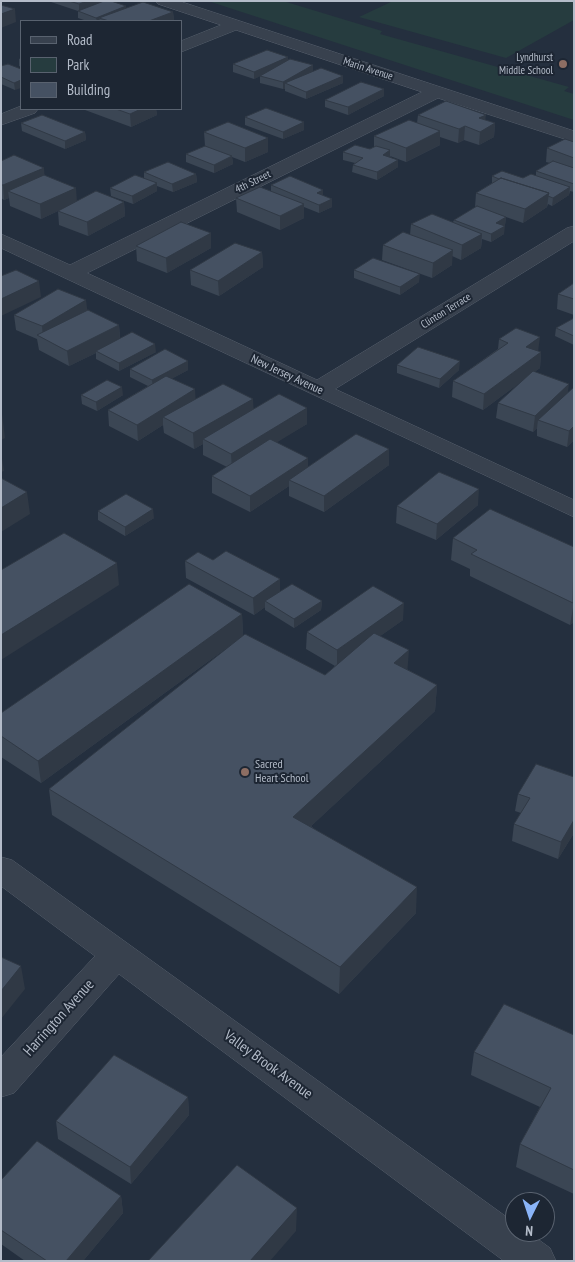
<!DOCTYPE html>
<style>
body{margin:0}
#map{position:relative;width:575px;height:1262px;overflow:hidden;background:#242f3e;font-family:"PT Sans Narrow",sans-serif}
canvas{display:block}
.frame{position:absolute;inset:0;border:2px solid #b4bcc9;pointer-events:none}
.legend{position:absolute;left:20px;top:20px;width:162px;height:90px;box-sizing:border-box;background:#1d2633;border:1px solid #59626f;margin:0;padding:6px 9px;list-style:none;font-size:15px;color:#b4bcc9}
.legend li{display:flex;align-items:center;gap:10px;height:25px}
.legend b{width:25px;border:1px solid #59626f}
.north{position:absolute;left:505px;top:1192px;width:50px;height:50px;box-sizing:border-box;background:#1d2633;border:1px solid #59626f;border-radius:50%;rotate:184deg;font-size:14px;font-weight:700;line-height:20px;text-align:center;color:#b4bcc9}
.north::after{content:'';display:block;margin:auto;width:18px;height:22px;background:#8ab4f8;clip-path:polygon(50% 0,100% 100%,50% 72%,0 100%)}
</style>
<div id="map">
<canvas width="575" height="1262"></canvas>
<div class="frame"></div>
<ul class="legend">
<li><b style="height:6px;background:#38414e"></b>Road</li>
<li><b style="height:14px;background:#263c3f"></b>Park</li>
<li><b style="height:14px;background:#455162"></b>Building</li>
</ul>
<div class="north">N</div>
</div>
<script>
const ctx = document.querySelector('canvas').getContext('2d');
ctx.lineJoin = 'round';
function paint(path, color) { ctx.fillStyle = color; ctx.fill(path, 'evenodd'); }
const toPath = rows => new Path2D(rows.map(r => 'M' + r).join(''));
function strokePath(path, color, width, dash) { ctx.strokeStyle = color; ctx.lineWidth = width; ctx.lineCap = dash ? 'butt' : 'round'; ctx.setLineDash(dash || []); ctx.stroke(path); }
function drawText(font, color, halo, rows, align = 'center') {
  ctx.font = font + ' "PT Sans Narrow",sans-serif'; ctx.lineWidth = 4; ctx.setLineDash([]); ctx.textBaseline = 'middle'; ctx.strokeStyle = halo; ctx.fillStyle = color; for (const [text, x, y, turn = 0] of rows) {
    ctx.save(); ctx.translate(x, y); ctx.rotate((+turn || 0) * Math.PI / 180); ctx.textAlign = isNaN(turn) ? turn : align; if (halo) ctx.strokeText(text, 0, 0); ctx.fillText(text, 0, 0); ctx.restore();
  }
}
paint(toPath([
 [208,1,283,1,382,31,380,34,569,87,564,91,574,94,574,120],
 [393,1,574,1,574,20,506,58,359,17]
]), '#263c3f');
const street = toPath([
 [155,1,179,1,574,131,574,142,438,98,87,273,317,380,567,228,574,226,574,241,335,389,574,500,574,517,1,248,1,234,70,265,422,92,236,30,181,52,181,41,221,25,158,4,155,1],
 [21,106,21,109,38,109,35,113,1,125,1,114,21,106],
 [1,857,12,860,515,1223,515,1232,528,1232,550,1248,556,1261,504,1261,119,974,14,1093,1,1097,1,1057,95,956,1,886,1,857]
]);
strokePath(street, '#565f6c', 1);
paint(street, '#38414e');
paint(toPath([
 [51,1,102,1,126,8,173,12,174,21,87,21,78,18,78,11,51,2],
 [21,58,21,67,19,66,19,59],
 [288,61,313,65,313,72,343,83,306,99,285,91,285,89,283,89,260,83,260,76,254,79,233,72,233,64],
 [1,66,21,69,15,90,1,84],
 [384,89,384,96,348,115,325,107,325,100],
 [85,109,156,109,157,115,131,127,85,110],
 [418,115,485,120,495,123,494,137,479,145,464,140,458,143,440,137,440,145,406,162,390,156,398,167,377,180,352,172,353,165,355,163,343,160,343,152,370,149,374,147,374,136,417,123],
 [245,117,304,130,283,139,245,125],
 [21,123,85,132,86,140,65,149,22,131],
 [204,132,268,152,245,162,232,157,233,164,214,173,186,162,186,154,205,146],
 [574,142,574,192,570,191,569,195,552,206,548,204,547,207,523,223,506,217,505,225,504,226,504,234,491,242,482,239,481,248,461,260,452,256,452,265,432,278,382,260,383,245,410,235,411,224,453,222,454,220,476,207,475,207,476,193,492,183,492,176,523,178,536,176,536,171,550,163,546,162,547,148],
 [1,161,45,175,77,201,124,202,125,216,88,236,59,225,58,211,41,219,10,206,9,198,4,200,1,198],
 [144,172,196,174,197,182,173,192,157,186,157,191,133,204,111,196,110,188,144,179],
 [271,185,323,196,332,207,319,213,304,207,304,218,280,230,237,212,236,198,271,191],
 [211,233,211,248,167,273,137,261,136,246],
 [262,252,263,267,219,296,191,285,190,270],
 [354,270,419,282,400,295,354,278],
 [574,283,574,315,557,309,558,294],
 [87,310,119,325,120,338,156,352,119,371,96,359,96,353,69,366,39,350,37,339,16,330,14,315],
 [574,318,574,345,555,336,556,328],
 [499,339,541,352,540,368,534,372,568,392,574,440,567,447,537,436,537,428,533,432,496,418,498,403,522,381,483,410,452,397,453,381,498,349],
 [188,361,188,370,171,379,195,399,254,409,307,424,276,442,308,467,389,449,389,465,324,512,289,496,289,486,250,512,212,493,212,476,227,467,203,455,203,444,194,449,164,433,163,425,138,441,109,426,108,410,148,386,130,377,130,369],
 [397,365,459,370,439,388,397,373],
 [81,395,123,395,97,411,82,404],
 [478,505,436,540,396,523,397,506],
 [98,511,154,518,125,536,98,520],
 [453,538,574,547,574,622,570,625,470,576,470,569,451,560],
 [213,560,280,579,280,591,322,601,321,610,294,628,265,610,265,607,254,615,186,578,185,561],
 [242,614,243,636,325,675,335,666,306,649,307,632,403,620,380,636,408,670,437,685,435,711,311,826,416,913,339,994,52,815,49,789,239,639,41,783,1,757,1,713],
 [574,777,574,833,558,859,512,841,514,824,521,813,515,811,518,794],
 [574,1035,574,1194,516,1167,520,1144,540,1107,471,1075,474,1052],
 [188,1097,189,1115,131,1184,58,1139,56,1121],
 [1,1180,121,1196,123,1213,83,1261,25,1261,1,1244]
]), '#3b4654');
paint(toPath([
 [87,1,102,1,103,2,79,11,79,4],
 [126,6,126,13,99,18,100,21,97,21,96,18],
 [15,9,16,22,1,28,1,14],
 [173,12,174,21,149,21],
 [288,57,288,64,254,79,254,72],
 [313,65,313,72,285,83,285,89,283,89,283,82],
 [343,76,343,83,306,99,306,92],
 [21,80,21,88,15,90,14,83],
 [384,89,384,96,348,115,348,107],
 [141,109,156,109,157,115,131,127,130,114],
 [486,115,484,129,478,132,479,118],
 [304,122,304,130,283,139,283,132],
 [495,123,494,137,479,145,480,132],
 [465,126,464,140,458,143,459,129],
 [440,131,440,145,406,162,406,148],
 [85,132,86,140,65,149,65,141],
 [268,138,268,152,245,162,245,148],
 [390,150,390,158,383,155],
 [232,156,233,164,214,173,214,165],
 [398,160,398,167,377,180,377,172],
 [44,168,45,182,8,191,9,198,4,200,3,185],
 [196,174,197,182,173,192,172,184],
 [157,183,157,191,133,204,132,196],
 [570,187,569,195,552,206,553,198],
 [76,188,77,202,41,219,40,204],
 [323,190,323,198,317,193],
 [549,193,547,207,523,223,525,209],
 [332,199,332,207,319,213,319,205],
 [124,202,125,216,88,236,87,222],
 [304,204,304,218,280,230,280,216],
 [506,217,505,225,496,231,496,223],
 [505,226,504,234,491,242,491,234],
 [211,233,211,248,167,273,166,258],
 [482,234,481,248,461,260,462,245],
 [453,250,452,265,432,278,433,263],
 [262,252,263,267,219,296,218,281],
 [420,274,419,282,400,295,400,287],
 [39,281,41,297,1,316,1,299],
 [86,300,88,315,43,338,42,326],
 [119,325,120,340,96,351,96,353,69,366,67,351],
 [540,337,538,352,526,347],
 [155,344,156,352,119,371,119,363],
 [541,352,540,368,483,410,484,394],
 [188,361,188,370,153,389,152,380],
 [460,361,459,370,439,388,440,379],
 [569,384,567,399,538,420,537,428,533,432,535,416],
 [122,387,123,395,97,411,96,402],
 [195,389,196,405,163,417,163,425,138,441,137,425],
 [253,399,254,415,203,439,203,444,194,449,193,433],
 [307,408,307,424,232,470,231,454],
 [1,414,2,414,5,438,1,440],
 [574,426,574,440,567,447,569,431],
 [389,449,389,465,324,512,324,496],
 [1,452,4,471,1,472],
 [308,458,308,474,289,480,289,486,250,512,250,496],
 [479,489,478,505,436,540,437,524],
 [27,492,30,514,1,532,1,508],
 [153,509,154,518,125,536,125,527],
 [117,563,119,585,1,660,1,635],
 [280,579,280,596,265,601,265,607,254,615,253,598],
 [322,601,321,610,294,628,294,619],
 [574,602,574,622,570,625],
 [404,603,403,620,337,667,337,650],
 [242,614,243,636,41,783,38,761],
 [409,650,407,676,394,663],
 [437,685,435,711,293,843,293,817],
 [574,820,574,833,558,859,561,842],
 [417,887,416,913,339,994,340,967],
 [21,966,25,989,1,1019,1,991],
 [188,1097,189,1115,131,1184,130,1167],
 [121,1196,123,1213,83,1261,66,1261],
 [297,1208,296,1231,270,1261,250,1261]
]), '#303945');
const building = toPath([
 [69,1,87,1,79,4,69,1],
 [104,1,111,1,126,6,96,18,78,11,104,1],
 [143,2,173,12,149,21,109,21,99,18,143,2],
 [1,5,15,9,1,14,1,5],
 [267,50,288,57,254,72,233,64,267,50],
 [290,59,313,65,283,82,260,76,290,59],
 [8,64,21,69,21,80,14,83,1,77,1,66,8,64],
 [321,68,343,76,306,92,285,83,321,68],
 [361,82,384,89,348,107,325,100,361,82],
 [446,101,486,115,479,118,495,123,480,132,465,126,459,129,418,115,446,101],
 [266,108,304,122,283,132,245,117,266,108],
 [116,109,141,109,130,114,116,109],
 [42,115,85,132,65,141,21,123,42,115],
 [409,120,440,131,406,148,374,136,409,120],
 [228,122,268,138,245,148,204,132,228,122],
 [565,139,574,142,574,158,547,148,565,139],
 [355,145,370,149,376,146,390,150,383,155,398,160,377,172,353,165,363,158,343,152,355,145],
 [205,146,232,156,214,165,186,154,205,146],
 [14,155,44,168,3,185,1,185,1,161,14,155],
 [553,161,574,168,574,184,536,171,553,161],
 [168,162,196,174,172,184,144,172,168,162],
 [502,171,523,178,531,174,570,187,553,198,548,196,549,193,501,178,499,179,492,176,502,171],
 [44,175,76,188,40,204,8,191,44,175],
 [135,175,157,183,132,196,110,188,135,175],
 [290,176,323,190,317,193,332,199,319,205,271,185,290,176],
 [501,178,549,193,525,209,476,193,501,178],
 [260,187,304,204,280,216,236,198,260,187],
 [96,191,124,202,87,222,58,211,96,191],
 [477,206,506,217,496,223,505,226,491,234,454,220,477,206],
 [432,214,482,234,462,245,411,224,432,214],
 [181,222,211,233,166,258,136,246,181,222],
 [403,232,453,250,433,263,383,245,403,232],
 [235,243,262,252,218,281,190,270,235,243],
 [373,258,420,274,400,287,354,270,373,258],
 [16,270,39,281,1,299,1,276,16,270],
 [574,283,574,299,558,294,574,283],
 [58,289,86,300,42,326,14,315,58,289],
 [88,310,119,325,67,351,37,335,88,310],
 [574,318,574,336,556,328,574,318],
 [516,328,540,337,526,347,541,352,484,394,453,381,508,343,499,339,516,328],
 [132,332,155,344,119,363,96,351,132,332],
 [418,347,460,361,440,379,397,365,418,347],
 [165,349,188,361,152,380,130,369,165,349],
 [533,371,569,384,535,416,498,403,533,371],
 [166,376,195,389,137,425,108,410,166,376],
 [107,380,122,387,96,402,81,395,107,380],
 [223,384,253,399,193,433,163,417,223,384],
 [574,387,574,426,569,431,538,420,574,387],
 [279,394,307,408,231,454,203,439,279,394],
 [356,434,389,449,324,496,289,480,356,434],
 [270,439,308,458,250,496,212,476,270,439],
 [439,472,479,489,437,524,397,506,439,472],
 [1,478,27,492,1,508,1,478],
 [126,494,153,509,125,527,98,511,126,494],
 [490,509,574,547,573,603,471,554,477,550,453,538,490,509],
 [64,533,117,563,1,635,1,570,64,533],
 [226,551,280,579,253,598,185,561,198,552,213,560,226,551],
 [189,584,242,614,38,761,1,736,1,713,189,584],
 [292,584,322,601,294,619,265,601,292,584],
 [373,586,404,603,337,650,307,632,373,586],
 [374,633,409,650,394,663,437,685,293,817,417,887,340,967,49,789,245,634,325,675,374,633],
 [536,764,574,777,574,820,561,842,514,824,530,798,518,794,536,764],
 [1,957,21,966,1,991,1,957],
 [504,1004,574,1035,574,1170,520,1144,551,1088,474,1052,504,1004],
 [114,1055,188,1097,130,1167,56,1121,114,1055],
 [37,1141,121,1196,66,1261,47,1261,1,1230,1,1180,37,1141],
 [237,1165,297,1208,250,1261,148,1261,237,1165]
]);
paint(building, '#455162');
strokePath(building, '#303945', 1);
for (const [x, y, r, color] of [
 [563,64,5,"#8d6e63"],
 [245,772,5,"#8d6e63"]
]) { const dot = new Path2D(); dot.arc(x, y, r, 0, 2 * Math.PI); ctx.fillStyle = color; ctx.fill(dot); strokePath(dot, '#1d2633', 2); }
drawText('11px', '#b4bcc9', '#1d2633', [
 ["Lyndhurst",553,58],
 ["Middle School",553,71]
], 'right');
drawText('11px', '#b4bcc9', '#1d2633', [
 ["Marin Avenue",368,69,18],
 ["4th Street",253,182,-26],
 ["Clinton Terrace",446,311,-32]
]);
drawText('12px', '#b4bcc9', '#1d2633', [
 ["New Jersey Avenue",287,375,25]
]);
drawText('12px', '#b4bcc9', '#1d2633', [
 ["Sacred",255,765],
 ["Heart School",255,779]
], 'left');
drawText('15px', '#b4bcc9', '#1d2633', [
 ["Harrington Avenue",59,1018,-48],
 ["Valley Brook Avenue",268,1065,36]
]);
</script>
